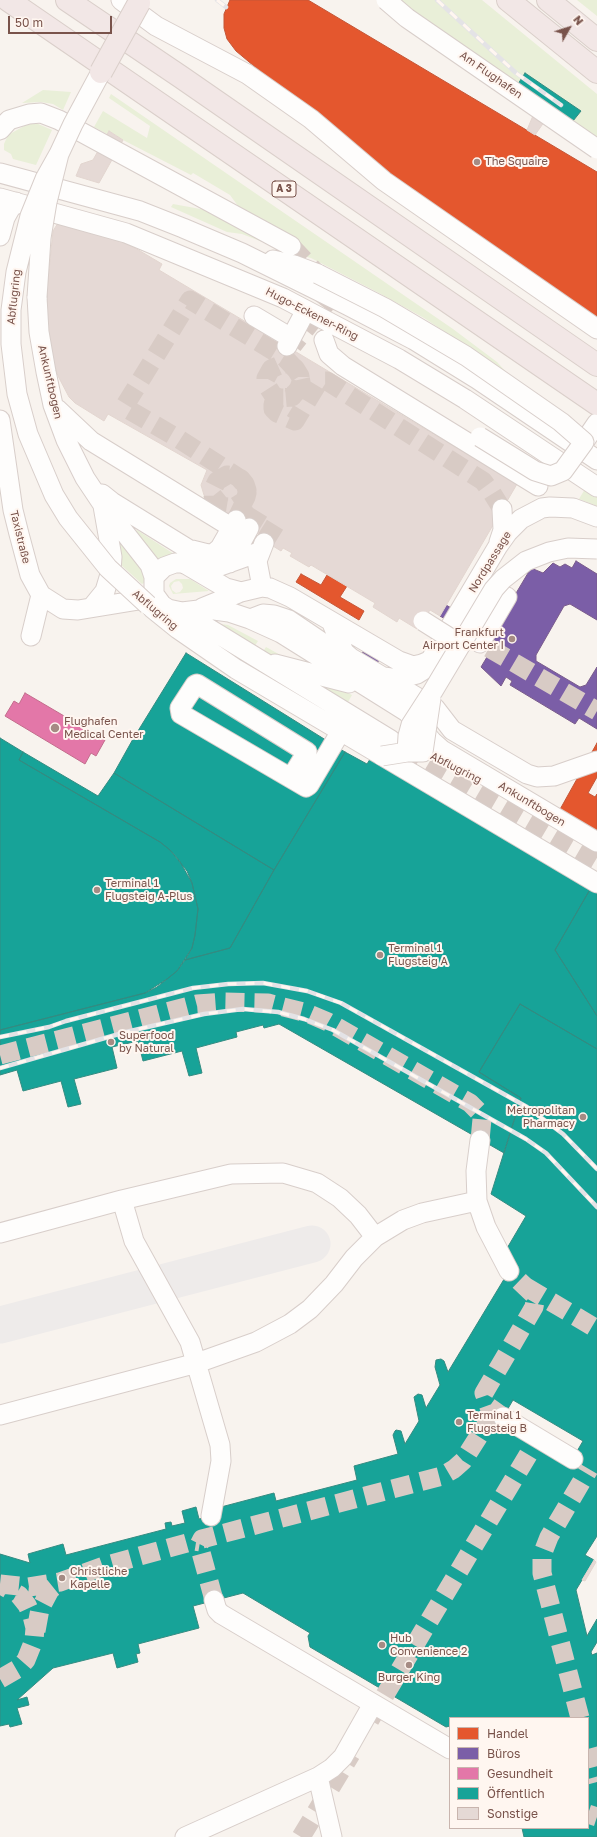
<!DOCTYPE html>
<meta charset="utf-8">
<style>
body{margin:0}
#map{position:relative;width:597px;height:1837px;overflow:hidden;background:#f8f3ee;font-family:"Golos Text",sans-serif}
canvas{display:block}
.legend{position:absolute;left:449px;top:1717px;width:140px;height:112px;box-sizing:border-box;background:#fff6f0;border:1px solid #c9b5ae;margin:0;padding:5px 7px;list-style:none;font-size:12px;color:#79534b}
.legend li{display:flex;align-items:center;gap:8px;height:20px}
.legend b{width:20px;border:1px solid #c9b5ae}
.north{position:absolute;left:549px;top:8px;width:40px;height:40px;-webkit-text-stroke:3px #fff6f0;paint-order:stroke;rotate:51deg;font-size:11px;font-weight:700;line-height:16px;text-align:center;color:#79534b}
.north::after{content:'';display:block;margin:auto;width:14px;height:18px;background:#79534b;clip-path:polygon(50% 0,100% 100%,50% 72%,0 100%)}
.scale{position:absolute;left:8px;top:16px;width:104px;height:18px;box-sizing:border-box;border:2px solid #79534b;border-top:0;padding-left:5px;font-size:12px;line-height:14px;white-space:nowrap;color:#79534b;-webkit-text-stroke:3px #fff6f0;paint-order:stroke}
</style>
<div id="map">
<canvas width="597" height="1837"></canvas>
<ul class="legend">
<li><b style="height:11px;background:#e4572e"></b>Handel</li>
<li><b style="height:11px;background:#7b5ea7"></b>Büros</li>
<li><b style="height:11px;background:#e377a8"></b>Gesundheit</li>
<li><b style="height:11px;background:#17a398"></b>Öffentlich</li>
<li><b style="height:11px;background:#e5d9d5"></b>Sonstige</li>
</ul>
<div class="north">N</div>
<div class="scale">50 m</div>
</div>
<script>
const ctx = document.querySelector('canvas').getContext('2d');
ctx.lineJoin = 'round';
function paint(path, color) { ctx.fillStyle = color; ctx.fill(path, 'evenodd'); }
const toPath = rows => new Path2D(rows.map(r => 'M' + r).join(''));
function strokePath(path, color, width, dash) { ctx.strokeStyle = color; ctx.lineWidth = width; ctx.lineCap = dash ? 'butt' : 'round'; ctx.setLineDash(dash || []); ctx.stroke(path); }
function drawText(font, color, halo, rows, align = 'center') {
  ctx.font = font + ' "Golos Text",sans-serif'; ctx.lineWidth = 4; ctx.setLineDash([]); ctx.textBaseline = 'middle'; ctx.strokeStyle = halo; ctx.fillStyle = color; for (const [text, x, y, turn = 0] of rows) {
    ctx.save(); ctx.translate(x, y); ctx.rotate((+turn || 0) * Math.PI / 180); ctx.textAlign = isNaN(turn) ? turn : align; if (halo) ctx.strokeText(text, 0, 0); ctx.fillText(text, 0, 0); ctx.restore();
  }
}
paint(toPath([
 [396,0,482,0,597,94,597,137,397,5],
 [577,0,597,0,597,16],
 [43,90,71,92,63,110,53,104,41,102,22,103],
 [111,94,453,329,497,362,508,374,424,318,377,292,311,258,287,252,238,206,230,195,193,173,191,175,123,140,109,131,107,134,94,127,103,111,147,138,150,126,109,98],
 [36,123,52,130,36,165,13,159,11,154,4,150,4,144,8,135,26,125],
 [173,204,206,210,273,246,242,234,227,232,171,207],
 [585,489,597,497,597,506,579,499],
 [137,530,174,554,157,559,136,531],
 [116,536,141,568,144,575,144,583,142,584,119,563],
 [176,579,190,579,209,591,173,594,169,586,170,583],
 [179,581,182,584,183,588,180,592,176,593,172,590,171,586,174,582],
 [206,622,228,625,258,641,251,652],
 [266,647,284,657,260,656],
 [323,684,348,693,352,695,348,702,322,687]
]), '#e9efd8');
const shops = toPath([
 [230,0,308,0,597,172,597,325,454,223,285,92,236,51,227,39,224,28,224,14,230,0],
 [301,574,321,585,327,575,347,586,340,597,364,611,359,620,296,582,301,574],
 [597,743,597,777,588,793,595,797,597,794,597,835,574,817,572,821,558,813,597,743]
]);
paint(shops, '#e4572e');
strokePath(shops, '#c45637', 1);
const offices = toPath([
 [576,561,597,574,597,620,570,604,564,606,536,655,536,661,580,687,586,685,597,667,597,729,579,718,575,724,510,685,512,681,506,677,501,686,481,667,493,647,440,616,446,605,493,632,531,568,543,573,553,563,560,567,565,564,572,568,576,561],
 [363,652,379,660,376,665,361,656,363,652]
]);
paint(offices, '#7b5ea7');
strokePath(offices, '#7a5b8b', 1);
const health = toPath([
 [25,693,105,740,96,756,91,753,85,764,5,716,14,701,19,704,25,693]
]);
paint(health, '#e377a8');
strokePath(health, '#c36c8c', 1);
const public = toPath([
 [525,73,581,111,573,121,518,84,525,73],
 [186,653,345,752,274,870,114,773,133,739,186,653],
 [0,738,23,752,19,760,160,842,170,850,187,871,192,883,198,909,195,935,192,948,177,971,157,987,145,993,0,1030,0,738],
 [23,752,98,796,114,773,274,870,230,948,185,960,192,948,195,935,198,909,192,883,179,860,170,850,160,842,19,760,23,752],
 [345,752,367,764,372,756,592,886,555,950,597,1016,597,1049,520,1004,479,1072,521,1098,504,1153,279,1024,264,1028,263,1025,236,1032,237,1037,196,1048,202,1073,189,1076,182,1051,143,1061,138,1041,112,1047,117,1068,74,1079,81,1104,68,1107,61,1081,23,1091,17,1070,0,1075,0,1030,145,993,167,979,177,971,185,960,230,948,274,870,345,752],
 [592,886,597,889,597,1016,555,950,592,886],
 [520,1004,597,1049,597,1536,585,1555,594,1560,576,1590,587,1636,597,1619,597,1642,591,1652,592,1655,597,1653,597,1837,524,1837,522,1828,588,1828,588,1718,450,1718,450,1726,446,1727,310,1647,308,1636,310,1633,243,1593,193,1606,199,1628,138,1644,140,1653,136,1654,138,1662,117,1668,113,1653,53,1668,17,1700,27,1697,29,1705,17,1708,22,1724,10,1727,9,1724,0,1726,0,1554,30,1563,28,1554,63,1544,66,1555,166,1529,165,1523,171,1522,172,1526,185,1523,182,1511,196,1507,199,1519,222,1513,221,1507,274,1493,276,1501,357,1480,354,1466,398,1454,393,1435,395,1431,396,1430,401,1431,405,1444,419,1421,414,1397,418,1394,422,1395,426,1408,440,1385,435,1367,436,1360,441,1359,444,1361,448,1372,515,1261,506,1250,526,1216,491,1194,521,1098,479,1072,520,1004],
 [513,1400,583,1441,569,1465,499,1424,513,1400]
]);
paint(public, '#17a398');
strokePath(public, '#348b81', 1);
strokePath(toPath([
 [0,1325,312,1244]
]), '#eeebea', 37);
const building = toPath([
 [540,99,554,108,535,135,527,130,540,99],
 [109,131,123,140,99,183,76,176,81,164,93,160,109,131],
 [58,223,121,241,135,248,162,264,159,270,517,484,440,616,430,610,417,629,399,618,397,622,373,607,375,603,311,565,309,567,290,556,292,553,283,548,281,551,265,541,258,536,259,533,211,504,204,495,201,485,207,470,108,414,104,421,75,403,69,397,58,376,51,354,47,318,47,289,53,231,58,223],
 [594,1560,596,1562,585,1581,582,1580,594,1560]
]);
paint(building, '#e5d9d5');
strokePath(building, '#e2d5cf', 1);
strokePath(toPath([
 [291,246,323,280,329,289,327,302,293,345],
 [236,520,245,501,247,490,245,484,241,479,238,477,235,476,227,475,217,481,213,489,213,496,221,506,233,508,244,501,246,497,247,493,246,486,239,478,179,439,124,407,190,300,285,358,299,373,301,382,298,391,288,398,279,398,273,395,266,384,266,378,271,369,282,364,287,364,291,365,295,368,300,376,300,387,292,397,281,398,276,401,273,404,273,409,277,413,295,421,317,385,322,381,327,381,483,481,492,493,502,509],
 [249,528,262,507],
 [265,541,278,520],
 [489,648,597,711],
 [404,748,597,861],
 [0,1055,197,1004,224,1002,268,1003,307,1013,328,1022,470,1103,480,1113,482,1119,480,1140],
 [526,1287,597,1329],
 [503,1417,489,1407,484,1393,534,1307,535,1301,533,1294,509,1271],
 [0,1584,29,1587,60,1582,104,1566,194,1541,200,1542],
 [214,1600,199,1545,202,1539,442,1476,454,1469,463,1461,494,1412],
 [36,1631,40,1609,50,1590,60,1582],
 [0,1679,19,1668,26,1660,34,1640,35,1628,32,1616,27,1605,19,1595,1,1585],
 [580,1718,542,1573,542,1555,549,1537,589,1469],
 [370,1720,534,1445],
 [588,1749,597,1782],
 [588,1814,597,1817],
 [301,1837,351,1754]
]), '#d8cbc5', 19, [19, 10]);
const minor = toPath([
 [121,0,156,26,247,74,311,119,384,181,597,329],
 [0,130,9,120,29,114,41,113,59,120,291,246],
 [0,173,140,211,183,228,242,253,347,305,414,340,477,379,597,460],
 [0,198,126,233,283,298,399,359,465,399,597,487],
 [0,236,5,218,10,209,16,202],
 [273,260,294,265,318,274],
 [37,297,39,332,46,372,53,405,66,440,85,478,103,505,150,565,154,577,154,594,162,605,168,609,182,612,207,609,229,612,250,619,281,633,407,712,432,741,442,750,597,842],
 [254,316,291,338],
 [324,340,329,354,343,366,538,486],
 [287,346,306,310],
 [57,409,91,441,226,524],
 [0,420,13,510,19,534,30,575,41,595,63,609,78,610,139,600,155,601],
 [584,442,597,423],
 [102,494,112,502,214,565,220,566,259,552],
 [499,542,503,530,502,509],
 [192,550,208,554,214,553,220,548,236,520],
 [230,563,249,528],
 [154,577,164,567,175,563,182,563,187,565,226,588,241,592],
 [262,587,257,561,264,543],
 [92,607,105,591,111,571,112,557,103,506],
 [152,608,178,629,236,669,597,883],
 [202,608,241,592,262,587,270,588,290,597,399,661,413,666,422,664,429,661],
 [182,612,391,740],
 [250,619,263,614,274,615,289,620,320,641,334,666],
 [331,621,344,652,351,658,435,708,452,730,527,774,537,777,554,776,597,761],
 [31,636,41,595],
 [480,643,507,597],
 [275,664,349,683],
 [384,677,397,679,417,674,425,669,498,546,508,532,521,519,542,508,550,507,573,508,597,517],
 [291,778,307,752,197,684,195,685,180,708,181,714,306,787,309,785,341,731],
 [480,1140,476,1171,477,1201,486,1227,509,1271],
 [122,1200,134,1241,190,1342,220,1445,221,1461,211,1516],
 [0,1233,122,1200,231,1174,283,1173,317,1183,340,1198,358,1215,375,1237],
 [0,1415,197,1363,256,1342,290,1324,310,1309,334,1284,354,1258,375,1237,403,1220,422,1213,477,1201],
 [503,1417,573,1459],
 [214,1600,217,1610,221,1614,450,1749],
 [318,1777,332,1837],
 [185,1837,318,1777,332,1768,343,1757,373,1704]
]);
const highway = toPath([
 [8,0,597,404],
 [67,0,181,77,597,365],
 [508,0,597,72],
 [548,0,597,40]
]);
strokePath(minor, '#d8ceca', 21);
strokePath(highway, '#dacfca', 24);
strokePath(minor, '#fefdfc', 19);
strokePath(highway, '#f2e7e6', 22);
const rail = toPath([
 [217,0,226,7],
 [437,0,516,73,561,105],
 [0,1037,49,1027,66,1021,193,988,228,984,263,983,307,991,341,1003,527,1107,563,1134,597,1169],
 [0,1068,126,1032,204,1014,243,1009,278,1012,304,1019,333,1030,526,1139,546,1153,597,1207]
]);
strokePath(rail, '#e4e3e6', 4.5);
strokePath(rail, '#fff6f0', 3, [9]);
const minorBridge = toPath([
 [386,0,407,18,597,149],
 [59,154,45,179,30,216,16,272,11,310,11,344,17,394,28,434,54,495,68,518,108,568,148,605],
 [318,274,385,308,466,356,561,422,584,442,563,471,551,476,535,471,480,437],
 [37,297,41,238,47,202,59,154,73,124,101,72],
 [423,621,461,645],
 [407,752,408,736,411,725,433,691,494,589,503,579,526,561,549,552,568,548,597,549],
 [382,756,407,752,423,752,431,698]
]);
const highwayBridge = toPath([
 [101,72,139,3]
]);
strokePath(minorBridge, '#d8ceca', 21, []);
strokePath(highwayBridge, '#dacfca', 24, []);
strokePath(minorBridge, '#fefdfc', 19);
strokePath(highwayBridge, '#f2e7e6', 22);
for (const [x, y, r, color] of [
 [477,162,4,"#a58b84"],
 [512,639,4,"#a58b84"],
 [55,728,5,"#a58b84"],
 [97,890,4,"#a58b84"],
 [380,955,4,"#a58b84"],
 [111,1042,4,"#a58b84"],
 [583,1117,4,"#a58b84"],
 [459,1422,4,"#a58b84"],
 [62,1578,4,"#a58b84"],
 [382,1645,4,"#a58b84"],
 [409,1665,4,"#a58b84"]
]) { const dot = new Path2D(); dot.arc(x, y, r, 0, 2 * Math.PI); ctx.fillStyle = color; ctx.fill(dot); strokePath(dot, '#fff6f0', 1.5); }
for (const [x, y, w] of [
 [284,189,24]
]) { const box = new Path2D(); box.roundRect(x - w / 2, y - 8, w, 16, 3); ctx.fillStyle = '#fff6f0'; ctx.fill(box); strokePath(box, '#79534b', 1); }
drawText('bold 10px', '#79534b', null, [
 ["A 3",284,189]
]);
drawText('11px', '#79534b', '#fff6f0', [
 ["Am Flughafen",491,75,35],
 ["Abflugring",14,297,-84],
 ["Hugo-Eckener-Ring",312,314,27],
 ["Ankunftbogen",50,382,77],
 ["Taxistraße",20,537,76],
 ["Nordpassage",490,562,-58],
 ["Abflugring",155,610,40],
 ["Abflugring",456,768,27],
 ["Ankunftbogen",532,804,31]
]);
drawText('11px', '#79534b', '#fff6f0', [
 ["The Squaire",485,162],
 ["Frankfurt",504,633,"right"],
 ["Airport Center I",504,646,"right"],
 ["Flughafen",64,722],
 ["Medical Center",64,735],
 ["Terminal 1",105,884],
 ["Flugsteig A-Plus",105,897],
 ["Terminal 1",388,949],
 ["Flugsteig A",388,962],
 ["Superfood",119,1036],
 ["by Natural",119,1049],
 ["Metropolitan",575,1111,"right"],
 ["Pharmacy",575,1124,"right"],
 ["Terminal 1",467,1416],
 ["Flugsteig B",467,1429],
 ["Christliche",70,1572],
 ["Kapelle",70,1585],
 ["Hub",390,1639],
 ["Convenience 2",390,1652],
 ["Burger King",409,1678,"center"]
], 'left');
</script>
